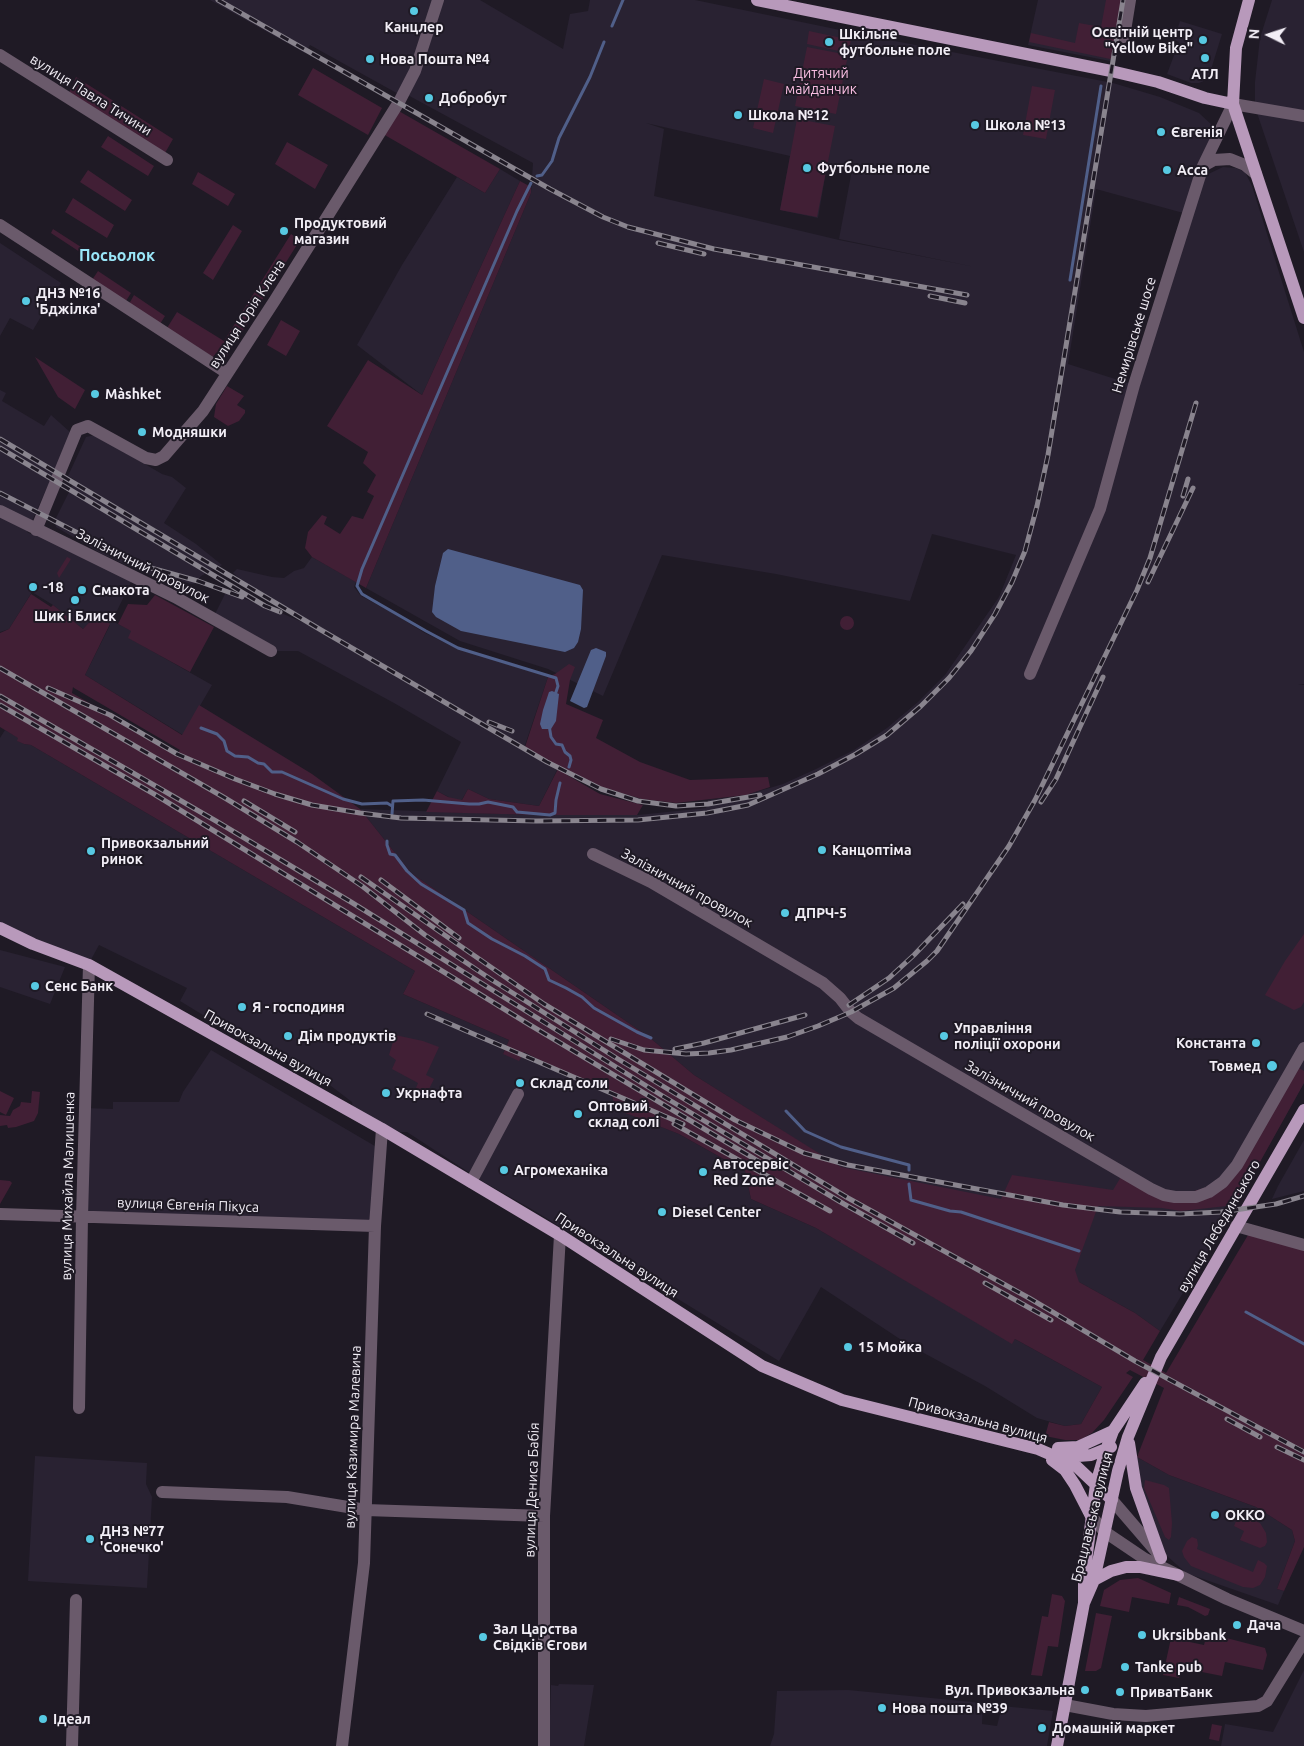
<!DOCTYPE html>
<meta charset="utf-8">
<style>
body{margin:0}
#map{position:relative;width:1304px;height:1746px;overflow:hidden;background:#1f1a25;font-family:Ubuntu,sans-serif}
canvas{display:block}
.north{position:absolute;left:1244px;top:10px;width:50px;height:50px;-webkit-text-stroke:4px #1f1a25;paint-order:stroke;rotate:274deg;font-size:14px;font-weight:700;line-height:20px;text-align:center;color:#f2eef6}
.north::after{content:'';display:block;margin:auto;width:18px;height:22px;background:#f2eef6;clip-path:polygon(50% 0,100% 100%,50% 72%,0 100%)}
</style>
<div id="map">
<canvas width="1304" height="1746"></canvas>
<div class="north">N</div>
</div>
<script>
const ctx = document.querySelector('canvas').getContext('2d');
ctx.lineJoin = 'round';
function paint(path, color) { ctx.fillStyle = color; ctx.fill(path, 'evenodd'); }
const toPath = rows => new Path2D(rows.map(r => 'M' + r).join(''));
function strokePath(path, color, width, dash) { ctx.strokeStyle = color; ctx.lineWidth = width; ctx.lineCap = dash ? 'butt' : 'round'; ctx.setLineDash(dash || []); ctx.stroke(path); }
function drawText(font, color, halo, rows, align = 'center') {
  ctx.font = font + ' Ubuntu,sans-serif'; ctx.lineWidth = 4; ctx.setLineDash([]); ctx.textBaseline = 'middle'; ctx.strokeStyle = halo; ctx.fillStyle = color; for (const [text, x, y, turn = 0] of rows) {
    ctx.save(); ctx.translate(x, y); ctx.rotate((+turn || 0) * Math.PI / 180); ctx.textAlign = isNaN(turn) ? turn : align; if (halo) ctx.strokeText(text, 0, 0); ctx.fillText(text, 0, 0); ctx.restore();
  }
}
paint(toPath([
 [210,0,480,0,563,49,570,14,588,11,590,0,695,0,874,37,1113,83,1160,97,1199,113,1213,126,1209,152,1198,179,1223,167,1236,168,1245,172,1252,186,1304,352,1304,684,1298,685,1304,685,1304,1083,1231,1213,1160,1331,1135,1313,1079,1282,1016,1278,694,1075,649,1037,411,873,360,809,536,815,638,815,706,808,708,800,746,795,783,784,816,769,854,750,887,728,918,702,945,675,999,597,1016,555,932,534,910,601,776,574,662,555,603,696,548,669,460,641,366,588,531,193,533,163,404,93,402,96,310,45,305,53],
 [646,123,790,156,780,210,818,218,827,165,852,170,839,239,975,267,1069,283,975,267,839,240,654,196,664,129],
 [1096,189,1187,214,1134,385,1068,364],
 [1038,0,1128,0,1121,47,1118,50,1115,62,1028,45],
 [1272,0,1304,0,1304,252,1255,107,1255,82,1260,38],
 [1180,21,1222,34,1209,76,1206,80,1199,83,1191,83,1167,74,1179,42,1174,40],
 [500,169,520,181,422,395,357,345,402,265,457,177,485,193],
 [0,243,61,283,33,330,10,318,0,336],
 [0,390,6,393,2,401,44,426,51,415,70,432,70,437,27,532,33,535,36,530,134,576,112,621,132,631,129,638,212,685,183,735,85,675,110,625,97,615,83,629,53,605,32,592,9,629,0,632],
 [95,435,162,474,172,477,186,488,164,523,196,544,222,565,201,576,196,583,191,584,174,579,150,575,124,564,102,554,56,527,55,520,75,480,68,476,86,437],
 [312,557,356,582,354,587,361,596,391,612,425,633,456,648,548,677,524,748,558,768,539,806,489,799,468,789,460,803,437,791,461,742,394,703,298,651,271,651,213,618,226,592,265,606,316,628,248,586,233,573,237,569,272,577,284,578,294,571,304,568],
 [5,730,19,738,18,741,24,744,31,745,415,971,403,994,509,1040,503,1054,523,1052,585,1084,612,1095,616,1109,679,1134,745,1171,751,1199,816,1228,1012,1343,1015,1339,1102,1387,1081,1424,1065,1426,1037,1418,985,1386,909,1345,821,1287,779,1361,533,1210,482,1181,407,1132,400,1132,353,1108,352,1102,331,1086,286,1061,257,1048,180,1001,187,988,99,945,88,965,0,931,0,738],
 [0,950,65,967,50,1004,0,987],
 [211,1050,380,1149,375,1226,82,1217,85,1108,113,1109,113,1102,179,1102,183,1092],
 [1304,1140,1304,1191,1272,1199,1278,1186],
 [35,1456,147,1463,146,1484,152,1497,147,1588,28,1581],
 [1137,1457,1169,1475,1256,1507,1292,1530,1295,1541,1277,1589,1284,1591,1278,1605,1186,1573,1166,1555,1141,1487],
 [1304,1670,1304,1746,1221,1746,1225,1724,1273,1732],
 [559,1684,594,1685,584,1746,549,1746,551,1685,558,1686],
 [848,1690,983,1703,982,1724,997,1726,1002,1706,1053,1711,1047,1746,770,1746,774,1734,777,1691]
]), '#292232');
paint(toPath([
 [1106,0,1125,0,1115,60,1029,42,1031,33,1075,43,1079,23,1101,27],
 [809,31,851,40,848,53,807,44],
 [807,47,848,55,836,114,795,106],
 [313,68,382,108,368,135,298,95],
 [76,77,173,139,165,153,69,93],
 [764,79,784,84,773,133,753,128],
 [1032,86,1055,90,1046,139,1023,135],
 [397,110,500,169,485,193,383,134],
 [797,119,835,126,817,217,780,210],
 [108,136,154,166,148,176,101,147],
 [287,142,328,165,315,189,275,164],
 [88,170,132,200,125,211,80,182],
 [198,172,235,194,228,206,192,184],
 [520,181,531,187,531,193,366,588,312,557,305,548,308,532,322,515,327,517,324,524,340,534,352,516,363,519,374,496,367,492,376,475,363,463,368,452,327,426,368,360,422,395],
 [73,198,114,225,107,238,65,212],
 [233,225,242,231,213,280,203,273],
 [53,229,95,256,92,260,51,233],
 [291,234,300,240,225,359,216,353,213,357,167,328,177,312,224,341],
 [98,271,131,293,126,301,92,280],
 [134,295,165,316,160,324,129,304],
 [281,320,300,331,286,356,267,345],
 [35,357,85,390,75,409,58,397],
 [227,386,244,396,237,405,245,410,245,413,239,421,228,426,214,417,216,404],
 [67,557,71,559,59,578,57,573],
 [31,594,51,607,53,605,83,629,96,615,110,624,85,675,182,735,199,705,312,774,360,809,411,873,649,1037,694,1075,841,1167,1001,1199,1012,1175,1113,1190,1124,1172,1175,1197,1223,1182,1294,1065,1304,1071,1304,1083,1236,1205,1181,1211,1162,1208,1098,1206,1075,1270,1079,1282,1135,1313,1160,1331,1143,1360,1166,1373,1251,1230,1304,1245,1304,1547,1284,1591,1277,1589,1295,1541,1292,1530,1256,1507,1169,1475,1137,1457,1164,1388,1130,1370,1126,1373,1133,1377,1104,1420,1092,1433,1080,1440,1065,1440,1045,1436,1049,1422,1065,1426,1081,1424,1102,1387,1015,1339,1012,1344,816,1228,751,1199,745,1171,679,1134,615,1109,612,1095,585,1084,524,1052,519,1061,503,1054,509,1040,403,994,415,971,31,745,24,744,17,741,18,738,0,727,0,633,9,629],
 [73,687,74,688,180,750,177,754,72,693],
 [155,595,214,627,190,672,128,638,131,631,118,624,128,604,147,605],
 '840 623a7 7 0 1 1 14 0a7 7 0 1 1-14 0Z',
 [569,664,575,667,570,680,566,704,603,720,596,738,640,762,690,780,768,777,770,787,746,795,676,803,642,799,601,787,569,771,567,775,600,794,643,805,637,815,538,815,426,812,437,791,448,797,462,800,468,789,489,799,539,806,559,767,525,747,548,677,555,674],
 [1304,934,1304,1002,1301,1007,1294,1010,1265,995,1285,961],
 [395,1035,423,1041,439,1047,426,1075,434,1079,427,1093,421,1096,414,1093,418,1083,392,1069,396,1060,389,1055],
 [0,1091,14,1098,6,1115,0,1112],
 [32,1091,40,1092,38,1113,34,1121,16,1127,8,1128,7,1125,0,1126,0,1115,10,1116,13,1110,20,1106,21,1102,31,1103],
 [0,1180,10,1181,12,1183,0,1204],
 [1145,1480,1164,1485,1169,1488,1172,1523,1171,1537,1169,1540,1165,1537,1144,1488],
 [1239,1514,1260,1523,1266,1533,1267,1542,1265,1546,1260,1548,1240,1540,1244,1531,1234,1526],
 [1192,1537,1197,1539,1198,1545,1197,1549,1253,1572,1258,1560,1264,1563,1267,1566,1265,1577,1260,1585,1253,1588,1243,1587,1191,1566,1184,1557,1182,1551,1187,1541],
 [1138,1578,1171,1593,1169,1604,1132,1597,1129,1612,1100,1606,1104,1590,1120,1580],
 [1052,1594,1062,1596,1065,1601,1058,1647,1048,1646,1042,1676,1031,1675,1042,1616,1048,1617],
 [1179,1597,1210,1609,1208,1615,1205,1616,1188,1607,1177,1605],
 [1096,1613,1112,1616,1101,1668,1096,1671,1085,1671],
 [1207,1633,1265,1648,1267,1655,1263,1670,1225,1662,1222,1676,1182,1668,1179,1678,1163,1675,1171,1638,1204,1645],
 [1212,1724,1222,1726,1219,1741,1209,1739]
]), '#411f35');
paint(toPath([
 [448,549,580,585,583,590,581,629,578,642,574,648,565,652,461,631,436,617,432,612,435,586,443,553],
 [596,648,606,652,606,656,587,707,584,708,570,701,591,650],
 [552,691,559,694,556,721,551,729,542,729,540,724,543,710,549,692]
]), '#505f89');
strokePath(toPath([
 [612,26,623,0],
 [537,176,542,175,552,161,559,138,590,77,604,42],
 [531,183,517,211,362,569,357,586,362,594,426,631,458,648,556,678,558,686,555,695],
 [1070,280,1101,86],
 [549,725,551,737,556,744,562,745,565,752,570,756,571,760,569,767],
 [201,728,217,734,224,741,227,751,235,756,248,757,258,763,264,764,272,772,282,772,343,799,362,804,387,803,392,806],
 [392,814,393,801,423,800,469,804,479,804,488,802,513,807,517,812,550,815,555,813,556,800,560,783],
 [387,841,387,845,390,854,395,855,407,871,421,884,464,910,468,923,492,939,525,956,545,969,549,980,566,988,582,997,594,1008,637,1032,651,1038],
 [786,1111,805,1131,841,1147,909,1165,909,1170],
 [909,1184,911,1200,950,1211,961,1212,1079,1251],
 [1246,1312,1304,1344]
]), '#505f89', 3);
strokePath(toPath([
 [1124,37,1130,0],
 [0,55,167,160],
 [1203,166,1214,160,1230,159,1245,165,1256,174],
 [0,225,227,373],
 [0,511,175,597,271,651],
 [36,530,77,430,88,426,146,458,156,460,164,456,203,411,275,300,399,102,415,71,438,0],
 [1030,674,1100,509,1134,385,1203,166,1233,104,1304,116],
 [593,854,651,882,823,983,840,998,851,1012,858,1018,1151,1189,1164,1195,1175,1197,1196,1197,1209,1192,1223,1182,1237,1165,1304,1048],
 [471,1182,518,1094],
 [0,1214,375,1226],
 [1236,1226,1304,1245],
 [79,1408,82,1217,89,965],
 [162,1492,287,1497,366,1510,544,1516],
 [1112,1500,1161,1557],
 [1091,1516,1105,1532,1145,1559,1227,1599,1304,1631],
 [1065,1705,1113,1714,1146,1716,1258,1706,1267,1701,1304,1641],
 [72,1746,76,1600],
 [342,1746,364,1563,375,1226,382,1129],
 [544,1746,544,1516,560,1235]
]), '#6a5a6b', 12);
strokePath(toPath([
 [757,0,1111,71,1158,82,1205,98,1233,104],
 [1249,0,1236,48,1233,104,1304,318],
 [0,928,33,944,89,965,382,1129,560,1235,762,1366,842,1400,1038,1449,1075,1465,1112,1500],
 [1129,1443,1136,1488,1161,1558],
 [1058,1448,1078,1447,1113,1431],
 [1061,1453,1078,1456,1091,1455,1111,1447],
 [1052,1460,1065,1470,1075,1485,1091,1516],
 [1094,1580,1111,1571,1126,1567,1140,1567,1178,1575],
 [1084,1603,1094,1580,1118,1471,1128,1437,1161,1357,1304,1110],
 [1057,1746,1084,1603,1084,1577,1096,1484,1106,1450,1113,1431,1145,1383]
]), '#b899bb', 12);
const rail = toPath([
 [218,0,550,189,603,217,628,227,714,249,967,295],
 [658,243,704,254],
 [930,296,965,303],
 [0,439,321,630,547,762,601,789,638,801,676,806,708,804,760,795],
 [0,448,265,606,280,612],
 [0,493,140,565,198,581,242,597],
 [1183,496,1188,479],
 [1148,582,1193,488],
 [0,668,225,798,297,842,362,886,425,935,492,980,618,1059,848,1198,1029,1298,1135,1361,1304,1452],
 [48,688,110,715,177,754,235,779,275,794,312,805,360,813,401,818,536,821,638,820,707,813,748,805,818,774,856,754,887,735,921,706,949,678,971,651,995,614,1012,582,1025,551,1037,506,1048,455,1123,0],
 [0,696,216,821,351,902,661,1095,844,1204,913,1243],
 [0,705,154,794,530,1025,763,1164],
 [489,722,512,731],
 [244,801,295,832],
 [1041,802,1056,779,1103,677],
 [361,877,544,1004,735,1120,804,1153,848,1165,1063,1205,1120,1212,1180,1214,1221,1212,1276,1204,1304,1196],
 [381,880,459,938],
 [849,1005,889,978,914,955,963,904],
 [427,1014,683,1124],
 [611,1039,644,1050,686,1054,709,1053,731,1050,787,1037,818,1026,851,1012,894,988,927,961,937,951,1009,846,1035,800,1137,590,1150,558,1196,403],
 [675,1049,704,1043,805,1015],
 [674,1124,830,1211],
 [985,1283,1051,1320],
 [1227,1419,1260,1437],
 [1277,1447,1304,1460]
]);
strokePath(rail, '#89848e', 5);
strokePath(rail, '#1f1a25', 3, [9]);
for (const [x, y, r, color] of [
 [414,11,5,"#57c9e2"],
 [1203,40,5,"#57c9e2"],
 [829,42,5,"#57c9e2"],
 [1205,58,5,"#57c9e2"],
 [370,59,5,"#57c9e2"],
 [429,98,5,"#57c9e2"],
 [738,115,5,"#57c9e2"],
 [975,125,5,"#57c9e2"],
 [1161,132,5,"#57c9e2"],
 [807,168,5,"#57c9e2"],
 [1167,170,5,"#57c9e2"],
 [284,231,5,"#57c9e2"],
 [26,301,5,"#57c9e2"],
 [95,394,5,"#57c9e2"],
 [142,432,5,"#57c9e2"],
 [33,587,5,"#57c9e2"],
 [82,590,5,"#57c9e2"],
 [75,600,5,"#57c9e2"],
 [822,850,5,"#57c9e2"],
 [91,851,5,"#57c9e2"],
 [785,913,5,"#57c9e2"],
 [35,986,5,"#57c9e2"],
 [242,1007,5,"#57c9e2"],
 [288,1036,5,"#57c9e2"],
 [944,1036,5,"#57c9e2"],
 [1256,1043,5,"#57c9e2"],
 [1272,1066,6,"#57c9e2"],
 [520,1083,5,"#57c9e2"],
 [386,1093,5,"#57c9e2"],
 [578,1114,5,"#57c9e2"],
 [504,1170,5,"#57c9e2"],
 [703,1172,5,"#57c9e2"],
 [662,1212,5,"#57c9e2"],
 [848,1347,5,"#57c9e2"],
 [1215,1515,5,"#57c9e2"],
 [90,1539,5,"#57c9e2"],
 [1237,1625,5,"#57c9e2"],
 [1142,1635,5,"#57c9e2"],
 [483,1637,5,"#57c9e2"],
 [1125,1667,5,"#57c9e2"],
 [1085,1690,5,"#57c9e2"],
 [1120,1692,5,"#57c9e2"],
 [882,1708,5,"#57c9e2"],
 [43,1719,5,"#57c9e2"],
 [1042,1728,5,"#57c9e2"]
]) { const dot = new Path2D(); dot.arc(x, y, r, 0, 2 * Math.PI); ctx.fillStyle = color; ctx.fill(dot); strokePath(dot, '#1f1a25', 2); }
drawText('bold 14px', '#f2eef6', '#1f1a25', [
 ["Канцлер",414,27,"center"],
 ["Освітній центр",1193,32,"right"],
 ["\"Yellow Bike\"",1193,48,"right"],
 ["Шкільне",839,34],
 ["футбольне поле",839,50],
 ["Нова Пошта №4",380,59],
 ["АТЛ",1205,74,"center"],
 ["Добробут",439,98],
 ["Школа №12",748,115],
 ["Школа №13",985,125],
 ["Євгенія",1171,132],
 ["Футбольне поле",817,168],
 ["Асса",1177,170],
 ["Продуктовий",294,223],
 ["магазин",294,239],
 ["ДНЗ №16",36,293],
 ["'Бджілка'",36,309],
 ["Màshket",105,394],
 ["Модняшки",152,432],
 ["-18",43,587],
 ["Смакота",92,590],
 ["Шик і Блиск",75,616,"center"],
 ["Привокзальний",101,843],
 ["ринок",101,859],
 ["Канцоптіма",832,850],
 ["ДПРЧ-5",795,913],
 ["Сенс Банк",45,986],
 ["Я - господиня",252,1007],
 ["Управління",954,1028],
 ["поліції охорони",954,1044],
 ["Дім продуктів",298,1036],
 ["Константа",1246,1043,"right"],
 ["Товмед",1261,1066,"right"],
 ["Склад соли",530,1083],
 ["Укрнафта",396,1093],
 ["Оптовий",588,1106],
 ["склад солі",588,1122],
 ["Автосервіс",713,1164],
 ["Red Zone",713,1180],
 ["Агромеханіка",514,1170],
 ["Diesel Center",672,1212],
 ["15 Мойка",858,1347],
 ["ОККО",1225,1515],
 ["ДНЗ №77",100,1531],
 ["'Сонечко'",100,1547],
 ["Дача",1247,1625],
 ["Зал Царства",493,1629],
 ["Свідків Єгови",493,1645],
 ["Ukrsibbank",1152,1635],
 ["Tanke pub",1135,1667],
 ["Вул. Привокзальна",1075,1690,"right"],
 ["ПриватБанк",1130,1692],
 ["Нова пошта №39",892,1708],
 ["Ідеал",53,1719],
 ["Домашній маркет",1052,1728]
], 'left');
drawText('14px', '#f9bee2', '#1f1a25', [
 ["Дитячий",821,73],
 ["майданчик",821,89]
]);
drawText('14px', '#f2eef6', '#1f1a25', [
 ["вулиця Павла Тичини",91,95,32],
 ["вулиця Юрія Клена",247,314,-57],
 ["Немирівське шосе",1134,335,-73],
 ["Залізничний провулок",143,566,27],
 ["Залізничний провулок",687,888,29],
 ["Привокзальна вулиця",268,1048,29],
 ["Залізничний провулок",1030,1101,30],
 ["вулиця Михайла Малишенка",68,1186,-89],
 ["вулиця Євгенія Пікуса",188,1205,2],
 ["вулиця Лебединського",1219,1226,-60],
 ["Привокзальна вулиця",617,1255,33],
 ["Привокзальна вулиця",978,1420,15],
 ["вулиця Казимира Малевича",353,1437,-88],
 ["вулиця Дениса Бабія",532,1490,-88],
 ["Брацлавська вулиця",1092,1517,-76]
]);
drawText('bold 16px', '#9ae7f9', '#1f1a25', [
 ["Посьолок",117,256]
]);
</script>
